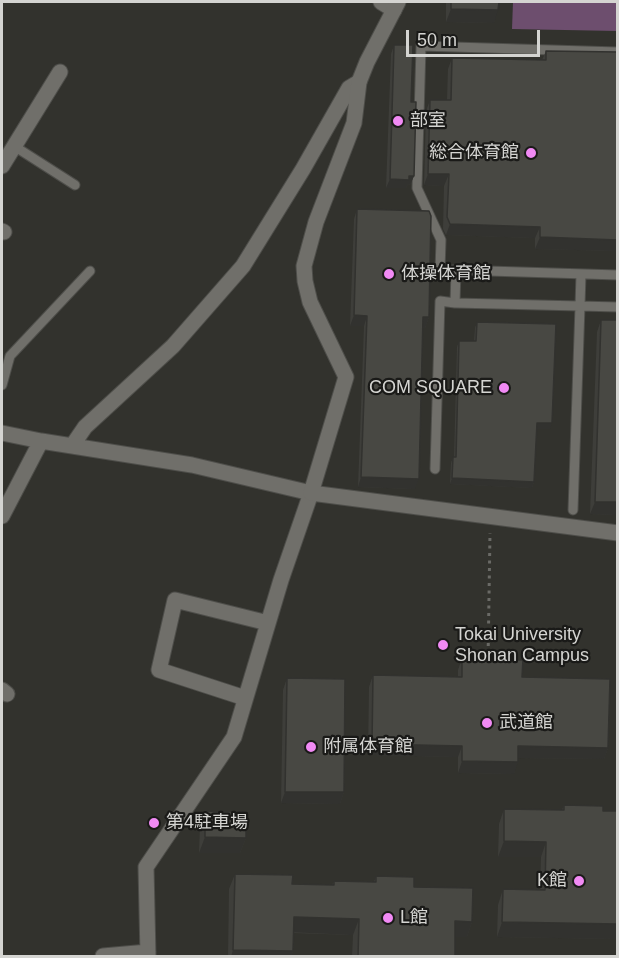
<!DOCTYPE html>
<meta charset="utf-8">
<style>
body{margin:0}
#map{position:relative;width:619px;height:958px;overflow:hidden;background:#32322d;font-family:Arial,sans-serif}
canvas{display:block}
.frame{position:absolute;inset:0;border:3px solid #d4d4d1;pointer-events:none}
.scale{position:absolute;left:406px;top:30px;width:134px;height:27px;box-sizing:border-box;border:3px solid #d4d4d1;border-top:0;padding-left:8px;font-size:18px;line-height:21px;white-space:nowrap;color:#d4d4d1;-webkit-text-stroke:4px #1a1a18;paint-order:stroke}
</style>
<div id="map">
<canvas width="619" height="958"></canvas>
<div class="frame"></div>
<div class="scale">50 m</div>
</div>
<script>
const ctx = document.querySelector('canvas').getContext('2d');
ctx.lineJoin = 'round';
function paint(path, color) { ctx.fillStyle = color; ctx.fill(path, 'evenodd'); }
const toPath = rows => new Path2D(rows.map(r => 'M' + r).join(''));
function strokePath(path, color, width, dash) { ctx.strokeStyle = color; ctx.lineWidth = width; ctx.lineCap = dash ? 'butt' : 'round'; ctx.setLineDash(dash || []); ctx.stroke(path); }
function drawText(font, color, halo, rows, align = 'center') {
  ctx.font = font + ' Arial,"Noto Sans JP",sans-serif'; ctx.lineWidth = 4.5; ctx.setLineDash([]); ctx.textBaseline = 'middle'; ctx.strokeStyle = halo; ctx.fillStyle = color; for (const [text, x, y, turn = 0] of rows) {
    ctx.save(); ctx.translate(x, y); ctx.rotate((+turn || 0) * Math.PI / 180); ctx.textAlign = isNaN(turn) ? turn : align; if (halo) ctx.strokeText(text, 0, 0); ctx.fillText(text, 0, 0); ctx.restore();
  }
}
paint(toPath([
 [513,2,617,2,617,31,512,29]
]), '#6d4e6e');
const lane = toPath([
 [14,146,75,185],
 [456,270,440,270,441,240,417,188,421,46,618,52],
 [581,274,580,306,455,303,456,270,618,275],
 [2,385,10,356,90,271],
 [435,469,440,301,455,303],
 [573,510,580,306,618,307]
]);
const street = toPath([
 [381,2,394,10],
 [2,166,60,72],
 [2,231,4,232],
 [2,433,41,441,192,465,311,493,281,580,234,737,146,867,148,956],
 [72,446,85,427,173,346,243,266,303,169,349,88,359,82],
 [2,516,41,441],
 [2,690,7,694],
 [245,698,159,670,175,600,268,623],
 [103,956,148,952]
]);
const secondary = toPath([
 [398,2,367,62,359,82,354,123,316,222,304,266,305,281,310,302,346,377,311,493,618,533]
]);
strokePath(lane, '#4e4e4a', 11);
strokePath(street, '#4e4e4a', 17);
strokePath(secondary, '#4e4e4a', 17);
strokePath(toPath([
 [488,661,490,533]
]), '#6a6a66', 3, [3, 4.5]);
strokePath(lane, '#706f6a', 9);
strokePath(street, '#706f6a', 15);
strokePath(secondary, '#706f6a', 15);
paint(toPath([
 [446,2,499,2,494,23,446,22],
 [394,45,411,102,414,176,410,185,408,184,406,188,386,188,391,54],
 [546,51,618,52,618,251,535,249,535,238,446,235,443,229,444,186,424,185,426,111,430,100,447,100,448,69,452,58,542,60],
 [357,209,429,317,425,328,423,328,415,489,358,487,364,326,350,326,354,219],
 [601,320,618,515,590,514,597,332],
 [477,322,550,429,536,429,534,482,532,488,450,484,451,463,453,457,454,457,457,347,459,341,474,341,475,328],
 [462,658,522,677,608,748,604,759,518,758,514,774,458,773,458,757,368,755,369,687,373,675,458,677,458,670],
 [287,678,344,792,340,804,281,803,283,690],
 [564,805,603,811,618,811,618,939,497,937,498,905,503,889,540,890,541,857,498,857,499,824,504,809,562,810],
 [205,811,246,838,240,853,199,853,200,826],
 [235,874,292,884,332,885,334,881,374,882,376,876,414,887,472,922,467,937,455,937,455,957,352,957,353,935,293,933,293,951,291,957,228,957,229,889]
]), '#3e3e3a');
paint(toPath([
 [451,9,498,10,494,23,446,22],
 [428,174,449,174,444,186,424,185],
 [409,176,414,176,410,185,408,184,406,188,386,188,390,179],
 [450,224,540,227,535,238,446,235],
 [540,237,618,240,618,251,535,249],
 [354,315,367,316,364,326,350,326],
 [423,317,429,317,425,328,419,327],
 [537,423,552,423,550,429,534,429],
 [361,477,419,479,415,489,358,487],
 [452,478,534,482,532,488,450,484],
 [595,502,618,502,618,515,590,514],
 [372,744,462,746,458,757,368,755],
 [518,746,608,748,604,759,514,758],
 [462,761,518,762,514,774,458,773],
 [285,792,344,792,340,804,281,803],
 [205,837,246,838,240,853,199,853],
 [504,841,546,842,541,857,498,857],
 [294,917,359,919,353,935,288,932],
 [455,921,472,922,467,937,450,937],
 [502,922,618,924,618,939,497,937],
 [233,950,293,951,291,957,231,957]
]), '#32322f');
const building = toPath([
 [451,2,499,2,498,10,451,9,451,2],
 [394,45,413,45,411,102,416,102,414,176,409,176,409,180,390,179,394,45],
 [546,51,618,52,618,240,540,237,540,227,450,224,447,217,449,174,428,174,430,100,451,100,452,58,546,60,546,51],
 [357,209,429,211,431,216,429,317,423,317,419,479,361,477,367,316,354,315,357,209],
 [601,320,618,320,618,502,595,502,601,320],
 [477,322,556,324,552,423,537,423,534,482,452,478,453,457,456,457,459,341,476,341,477,322],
 [462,658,523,660,522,677,610,679,608,748,518,746,518,762,462,761,462,746,372,744,373,675,462,677,462,658],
 [287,678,345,679,344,792,285,792,287,678],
 [564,805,603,806,603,811,618,811,618,924,502,922,503,889,545,890,546,842,504,841,504,809,564,810,564,805],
 [205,811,246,812,246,838,205,837,205,811],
 [235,874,293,875,292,884,334,885,334,881,376,882,376,876,414,877,414,887,473,888,472,922,455,921,455,957,358,957,359,919,294,917,293,951,233,950,235,874]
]);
paint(building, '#484843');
strokePath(building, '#32322f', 1.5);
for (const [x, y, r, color] of [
 [398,121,6,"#f18af4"],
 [531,153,6,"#f18af4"],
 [389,274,6,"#f18af4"],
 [504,388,6,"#f18af4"],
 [443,645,6,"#f18af4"],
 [487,723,6,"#f18af4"],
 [311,747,6,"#f18af4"],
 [154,823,6,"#f18af4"],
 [579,881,6,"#f18af4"],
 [388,918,6,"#f18af4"]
]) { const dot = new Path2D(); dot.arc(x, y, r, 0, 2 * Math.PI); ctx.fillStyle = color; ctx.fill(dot); strokePath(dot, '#1a1a18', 2); }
drawText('18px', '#d4d4d1', '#1a1a18', [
 ["部室",410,121],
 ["総合体育館",519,153,"right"],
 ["体操体育館",401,274],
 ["COM SQUARE",492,388,"right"],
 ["Tokai University",455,635],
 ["Shonan Campus",455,656],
 ["武道館",499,723],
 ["附属体育館",323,747],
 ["第4駐車場",166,823],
 ["K館",567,881,"right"],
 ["L館",400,918]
], 'left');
</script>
